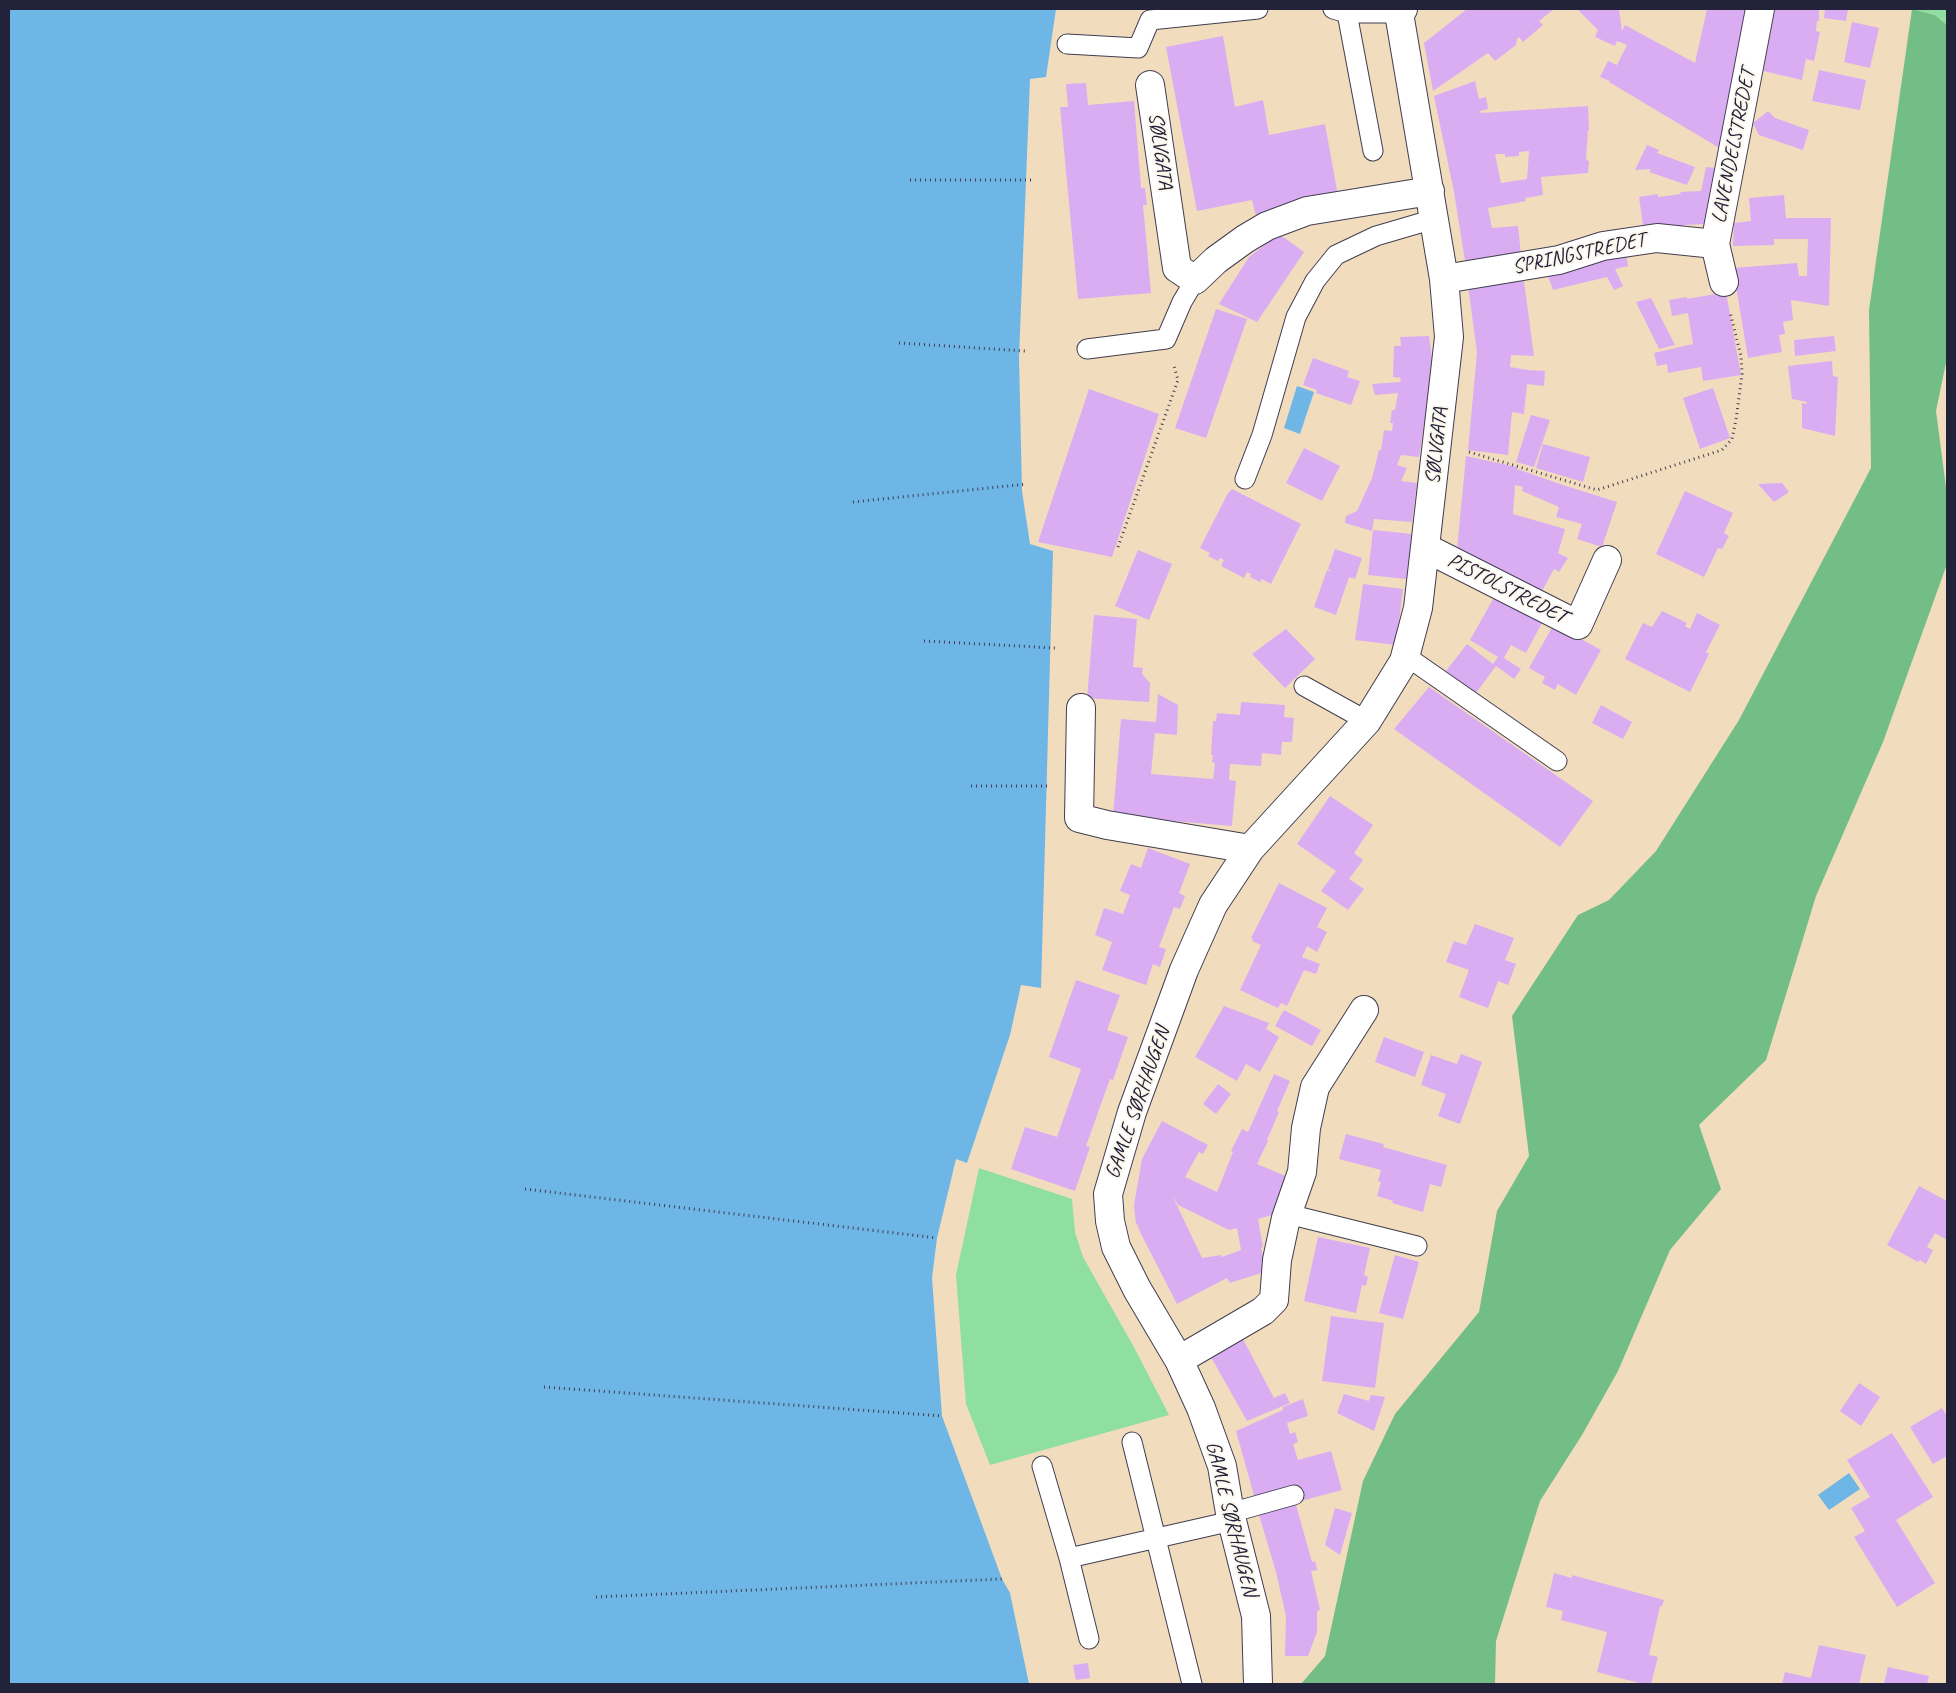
<!DOCTYPE html>
<meta charset="utf-8">
<style>
body{margin:0}
#map{position:relative;width:1956px;height:1693px;overflow:hidden;background:#f2dcbe;font-family:Caveat,sans-serif}
canvas{display:block}
.frame{position:absolute;inset:0;border:10px solid #22223b;pointer-events:none}
</style>
<div id="map">
<canvas width="1956" height="1693"></canvas>
<div class="frame"></div>
</div>
<script>
const ctx = document.querySelector('canvas').getContext('2d');
ctx.lineJoin = 'round';
function paint(path, color) { ctx.fillStyle = color; ctx.fill(path, 'evenodd'); }
const toPath = rows => new Path2D(rows.map(r => 'M' + r).join(''));
function strokePath(path, color, width, dash) { ctx.strokeStyle = color; ctx.lineWidth = width; ctx.lineCap = dash ? 'butt' : 'round'; ctx.setLineDash(dash || []); ctx.stroke(path); }
function drawText(font, color, halo, rows, align = 'center') {
  ctx.font = font + ' Caveat,sans-serif'; ctx.lineWidth = 4; ctx.setLineDash([]); ctx.textBaseline = 'middle'; ctx.strokeStyle = halo; ctx.fillStyle = color; for (const [text, x, y, turn = 0] of rows) {
    ctx.save(); ctx.translate(x, y); ctx.rotate((+turn || 0) * Math.PI / 180); ctx.textAlign = isNaN(turn) ? turn : align; if (halo) ctx.strokeText(text, 0, 0); ctx.fillText(text, 0, 0); ctx.restore();
  }
}
paint(toPath([
 [1912,9,1947,9,1947,25,1935,15],
 [979,1168,1072,1199,1075,1232,1083,1257,1135,1349,1169,1415,990,1465,966,1404,956,1275]
]), '#8fe0a0');
paint(toPath([
 [1912,9,1935,15,1947,25,1947,358,1936,411,1947,495,1947,564,1883,742,1816,896,1766,1060,1699,1125,1721,1189,1670,1250,1618,1371,1582,1435,1540,1501,1496,1641,1495,1684,1301,1684,1325,1656,1363,1481,1395,1414,1479,1312,1497,1211,1529,1156,1512,1016,1578,915,1609,900,1656,851,1739,720,1871,468,1869,310]
]), '#73be86');
paint(toPath([
 [9,9,1056,9,1046,77,1030,79,1019,357,1022,491,1030,544,1053,551,1041,988,1021,985,1010,1035,967,1163,956,1159,937,1238,932,1278,942,1416,1002,1579,1010,1593,1029,1684,9,1684],
 [1297,386,1314,392,1300,434,1284,428],
 [1849,1473,1860,1489,1829,1510,1818,1495]
]), '#6eb6e5');
paint(toPath([
 [1467,9,1554,9,1539,21,1543,25,1523,42,1519,37,1517,39,1516,45,1495,61,1488,53,1433,91,1424,43],
 [1577,9,1619,9,1622,31,1625,25,1695,63,1707,9,1754,9,1721,149,1609,82,1610,81,1600,77,1608,61,1617,65,1627,45,1617,41,1615,46,1595,37,1598,30],
 [1771,9,1819,9,1819,21,1817,21,1816,31,1820,32,1814,61,1806,59,1802,80,1759,70],
 [1825,9,1848,9,1846,21,1824,18],
 [1852,22,1879,28,1870,68,1844,62],
 [1223,36,1235,107,1263,100,1269,135,1325,124,1339,201,1256,216,1252,200,1197,211,1166,47],
 [1819,70,1866,80,1860,110,1812,101],
 [1475,81,1479,99,1486,97,1488,109,1480,111,1481,113,1588,106,1589,130,1588,130,1586,160,1589,161,1588,173,1541,177,1543,195,1525,198,1526,201,1488,208,1492,228,1518,226,1522,264,1466,267,1454,192,1434,96],
 [1529,151,1527,179,1501,183,1495,154,1505,154,1505,157,1519,156,1519,152],
 [1086,83,1088,105,1134,101,1141,188,1145,188,1147,205,1143,205,1151,293,1078,299,1060,107,1068,107,1066,84],
 [1768,111,1775,118,1809,130,1803,150,1759,135,1753,123],
 [1647,145,1659,150,1657,153,1695,167,1687,185,1649,172,1651,169,1635,170],
 [1706,167,1717,168,1714,209,1704,224,1685,225,1644,233,1639,197,1658,194,1658,197,1681,194,1680,192,1701,191],
 [1784,195,1786,218,1831,218,1829,306,1791,300,1793,320,1783,322,1785,334,1779,335,1782,352,1748,358,1733,268,1797,263,1799,276,1807,276,1808,239,1774,239,1774,245,1733,246,1734,223,1751,221,1749,198],
 [1279,234,1304,252,1257,322,1219,304,1249,257],
 [1625,249,1628,266,1615,269,1623,286,1614,290,1607,277,1553,290,1548,276,1553,270],
 [1523,274,1534,356,1511,355,1510,367,1528,370,1545,371,1544,386,1527,384,1524,414,1512,412,1508,455,1468,450,1477,353,1467,278],
 [1726,292,1741,375,1703,381,1701,367,1668,373,1667,364,1657,366,1654,353,1693,344,1688,313,1672,316,1669,300,1687,297,1687,299],
 [1651,298,1675,345,1659,349,1636,302],
 [1216,309,1247,319,1206,438,1175,428],
 [1429,336,1433,368,1419,457,1401,455,1397,465,1407,468,1401,481,1417,483,1412,522,1374,519,1372,531,1345,523,1346,516,1357,511,1372,478,1379,450,1381,450,1384,430,1392,431,1393,423,1390,423,1392,410,1395,410,1398,393,1375,395,1372,384,1400,382,1401,378,1393,377,1394,346,1401,346,1400,337],
 [1834,336,1836,351,1795,356,1794,340],
 [1313,358,1349,371,1347,377,1360,381,1351,405,1316,393,1317,390,1303,385],
 [1832,361,1833,376,1838,377,1835,436,1802,428,1802,403,1806,404,1807,402,1792,399,1788,366],
 [1713,388,1730,438,1700,449,1683,398],
 [1089,389,1159,414,1112,557,1038,542],
 [1531,415,1550,420,1534,467,1516,462],
 [1543,444,1590,457,1583,482,1536,468],
 [1304,448,1340,466,1322,501,1286,483],
 [1466,456,1517,467,1517,469,1566,486,1617,502,1602,547,1577,539,1582,524,1556,517,1559,507,1522,491,1523,487,1515,485,1513,514,1565,529,1558,553,1568,558,1559,572,1554,569,1536,602,1456,560],
 [1782,483,1789,492,1774,502,1758,484],
 [1232,489,1301,524,1271,584,1262,579,1260,582,1250,577,1251,574,1247,572,1244,578,1221,566,1224,560,1220,558,1218,561,1208,556,1210,553,1200,548,1228,493],
 [1685,491,1733,513,1724,533,1729,536,1722,549,1718,548,1704,577,1656,554],
 [1373,530,1412,534,1407,579,1368,575],
 [1335,549,1362,558,1355,579,1349,577,1336,615,1314,607,1327,570,1333,572,1328,569],
 [1138,550,1172,564,1149,620,1115,606],
 [1363,584,1403,589,1396,645,1355,640],
 [1496,594,1543,621,1526,653,1511,645,1504,658,1521,669,1514,679,1496,666,1476,693,1446,671,1467,644,1493,664,1498,657,1470,640],
 [1662,611,1687,623,1685,626,1690,629,1697,613,1720,625,1706,652,1709,654,1690,692,1625,659,1643,623,1652,627],
 [1094,615,1137,619,1133,667,1143,668,1142,674,1150,683,1149,702,1087,698],
 [1554,624,1601,650,1576,695,1558,684,1555,690,1542,683,1545,677,1529,668],
 [1286,629,1315,659,1285,688,1252,654],
 [1429,687,1593,801,1560,847,1394,729],
 [1158,694,1178,705,1177,735,1155,733,1151,774,1213,779,1215,763,1212,762,1213,755,1211,755,1213,721,1216,721,1217,713,1240,715,1241,702,1285,705,1284,717,1294,718,1292,742,1282,742,1281,755,1262,753,1261,766,1230,764,1229,780,1236,781,1232,826,1113,816,1121,719,1156,722],
 [1601,705,1632,722,1623,739,1592,723],
 [1330,796,1373,825,1354,853,1363,860,1349,879,1364,889,1348,910,1321,891,1336,871,1297,844],
 [1148,848,1190,864,1179,893,1185,896,1180,909,1174,907,1159,947,1166,949,1160,967,1153,964,1146,985,1102,970,1112,942,1095,935,1104,908,1123,914,1130,895,1120,891,1131,864,1141,868],
 [1279,883,1327,908,1317,927,1327,932,1317,952,1307,946,1302,957,1320,964,1316,974,1304,970,1287,1006,1281,1003,1278,1008,1240,990,1261,945,1252,941,1253,939,1251,938],
 [1475,924,1514,938,1505,960,1516,964,1508,985,1498,981,1488,1008,1459,997,1469,970,1446,962,1454,941,1466,945],
 [1076,980,1120,995,1107,1030,1128,1037,1113,1080,1110,1079,1086,1146,1090,1147,1075,1191,1011,1169,1025,1127,1057,1137,1081,1069,1049,1057],
 [1224,1006,1269,1023,1266,1029,1279,1037,1260,1072,1246,1064,1237,1081,1195,1057],
 [1284,1010,1321,1030,1312,1046,1275,1026],
 [1384,1037,1424,1052,1415,1077,1375,1062],
 [1461,1054,1482,1062,1460,1124,1438,1116,1446,1094,1421,1085,1431,1055,1457,1064],
 [1274,1074,1290,1081,1277,1111,1279,1112,1267,1140,1268,1141,1257,1164,1288,1177,1272,1215,1258,1219,1263,1247,1261,1248,1267,1271,1230,1283,1227,1278,1177,1304,1140,1232,1137,1223,1136,1225,1134,1205,1142,1159,1162,1121,1208,1145,1203,1154,1199,1152,1185,1177,1217,1192,1233,1152,1231,1151,1242,1129,1248,1132],
 [1172,1195,1178,1205,1229,1230,1237,1228,1241,1250,1222,1257,1221,1255,1202,1258],
 [1218,1084,1231,1094,1216,1114,1203,1104],
 [1346,1134,1384,1144,1383,1147,1447,1165,1441,1187,1430,1184,1423,1212,1392,1203,1393,1201,1377,1196,1381,1182,1378,1181,1381,1170,1339,1159],
 [1919,1186,1947,1201,1947,1240,1935,1233,1927,1247,1933,1250,1926,1264,1920,1260,1918,1262,1887,1245],
 [1318,1237,1370,1248,1364,1275,1368,1277,1366,1286,1362,1285,1356,1313,1304,1301],
 [1395,1255,1419,1262,1403,1319,1379,1313],
 [1331,1316,1384,1323,1375,1388,1322,1381],
 [1243,1339,1274,1398,1285,1393,1290,1403,1247,1421,1211,1357],
 [1859,1383,1880,1397,1861,1426,1840,1411],
 [1344,1394,1369,1401,1371,1395,1385,1397,1374,1431,1337,1413],
 [1303,1399,1308,1416,1287,1423,1290,1434,1295,1432,1298,1442,1293,1444,1298,1460,1331,1451,1342,1490,1301,1501,1297,1487,1255,1499,1236,1431,1283,1410,1283,1407],
 [1942,1408,1947,1416,1947,1456,1933,1464,1910,1427],
 [1892,1433,1933,1497,1896,1520,1935,1583,1897,1607,1854,1537,1865,1531,1851,1508,1870,1497,1847,1460],
 [1296,1505,1312,1562,1315,1561,1317,1570,1311,1571,1320,1610,1317,1611,1317,1632,1308,1656,1285,1656,1286,1616,1276,1572,1259,1515],
 [1335,1508,1352,1513,1340,1555,1325,1545],
 [1554,1573,1572,1578,1572,1575,1664,1600,1662,1606,1660,1606,1649,1655,1658,1657,1651,1684,1643,1684,1597,1672,1607,1632,1561,1620,1563,1611,1546,1607],
 [1819,1645,1866,1655,1859,1684,1782,1684,1785,1672,1811,1678],
 [1088,1663,1090,1678,1076,1680,1073,1665],
 [1888,1667,1929,1676,1927,1684,1884,1684]
]), '#daadf3');
const service = toPath([
 [1333,9,1347,13,1399,13],
 [1347,13,1373,151],
 [1067,44,1138,48,1150,20,1258,9],
 [1087,349,1166,339,1182,302,1195,280],
 [1245,479,1262,435,1296,317,1315,281,1336,255,1376,236,1434,219],
 [1406,656,1557,761],
 [1304,686,1367,721],
 [1288,1214,1417,1246],
 [1132,1442,1192,1684],
 [1042,1466,1069,1558,1232,1521],
 [1230,1513,1294,1495],
 [1069,1558,1089,1639]
]);
const minor = toPath([
 [1150,85,1177,268,1195,280,1216,260,1245,239,1267,226,1307,211,1430,191],
 [1444,279,1559,260,1603,246,1657,238,1715,244],
 [1724,282,1715,244,1760,9],
 [1426,548,1578,625,1607,560],
 [1081,708,1079,818,1107,825,1250,849],
 [1179,1360,1263,1311,1274,1300,1277,1260,1286,1218,1302,1172,1306,1128,1315,1087,1364,1010],
 [1258,1684,1256,1616,1230,1513,1222,1466,1201,1408,1179,1360,1137,1289,1116,1247,1110,1221,1108,1194,1132,1112,1184,970,1213,905,1250,849,1367,721,1404,661,1418,608,1449,337,1444,279,1399,13,1403,9]
]);
strokePath(service, '#413e4f', 21);
strokePath(minor, '#413e4f', 30);
strokePath(toPath([
 [910,180,1033,180],
 [899,343,1025,351],
 [1469,452,1597,490,1722,450,1732,439,1736,420,1742,374,1741,356,1730,312],
 [853,502,1027,484],
 [1118,547,1178,380,1174,366],
 [924,641,1055,648],
 [971,786,1048,786],
 [525,1189,937,1238],
 [544,1387,942,1416],
 [596,1597,1002,1579]
]), '#413e4f', 3, [1, 4]);
strokePath(service, '#fff', 19);
strokePath(minor, '#fff', 28);
drawText('21px', '#22223b', '#fbf7ec', [
 ["LAVENDELSTREDET",1734,146,-79],
 ["SØLVGATA",1160,151,82],
 ["SPRINGSTREDET",1579,254,-12],
 ["SØLVGATA",1437,446,-84],
 ["PISTOLSTREDET",1507,589,27],
 ["GAMLE SØRHAUGEN",1138,1103,-71],
 ["GAMLE SØRHAUGEN",1231,1519,76]
]);
</script>
